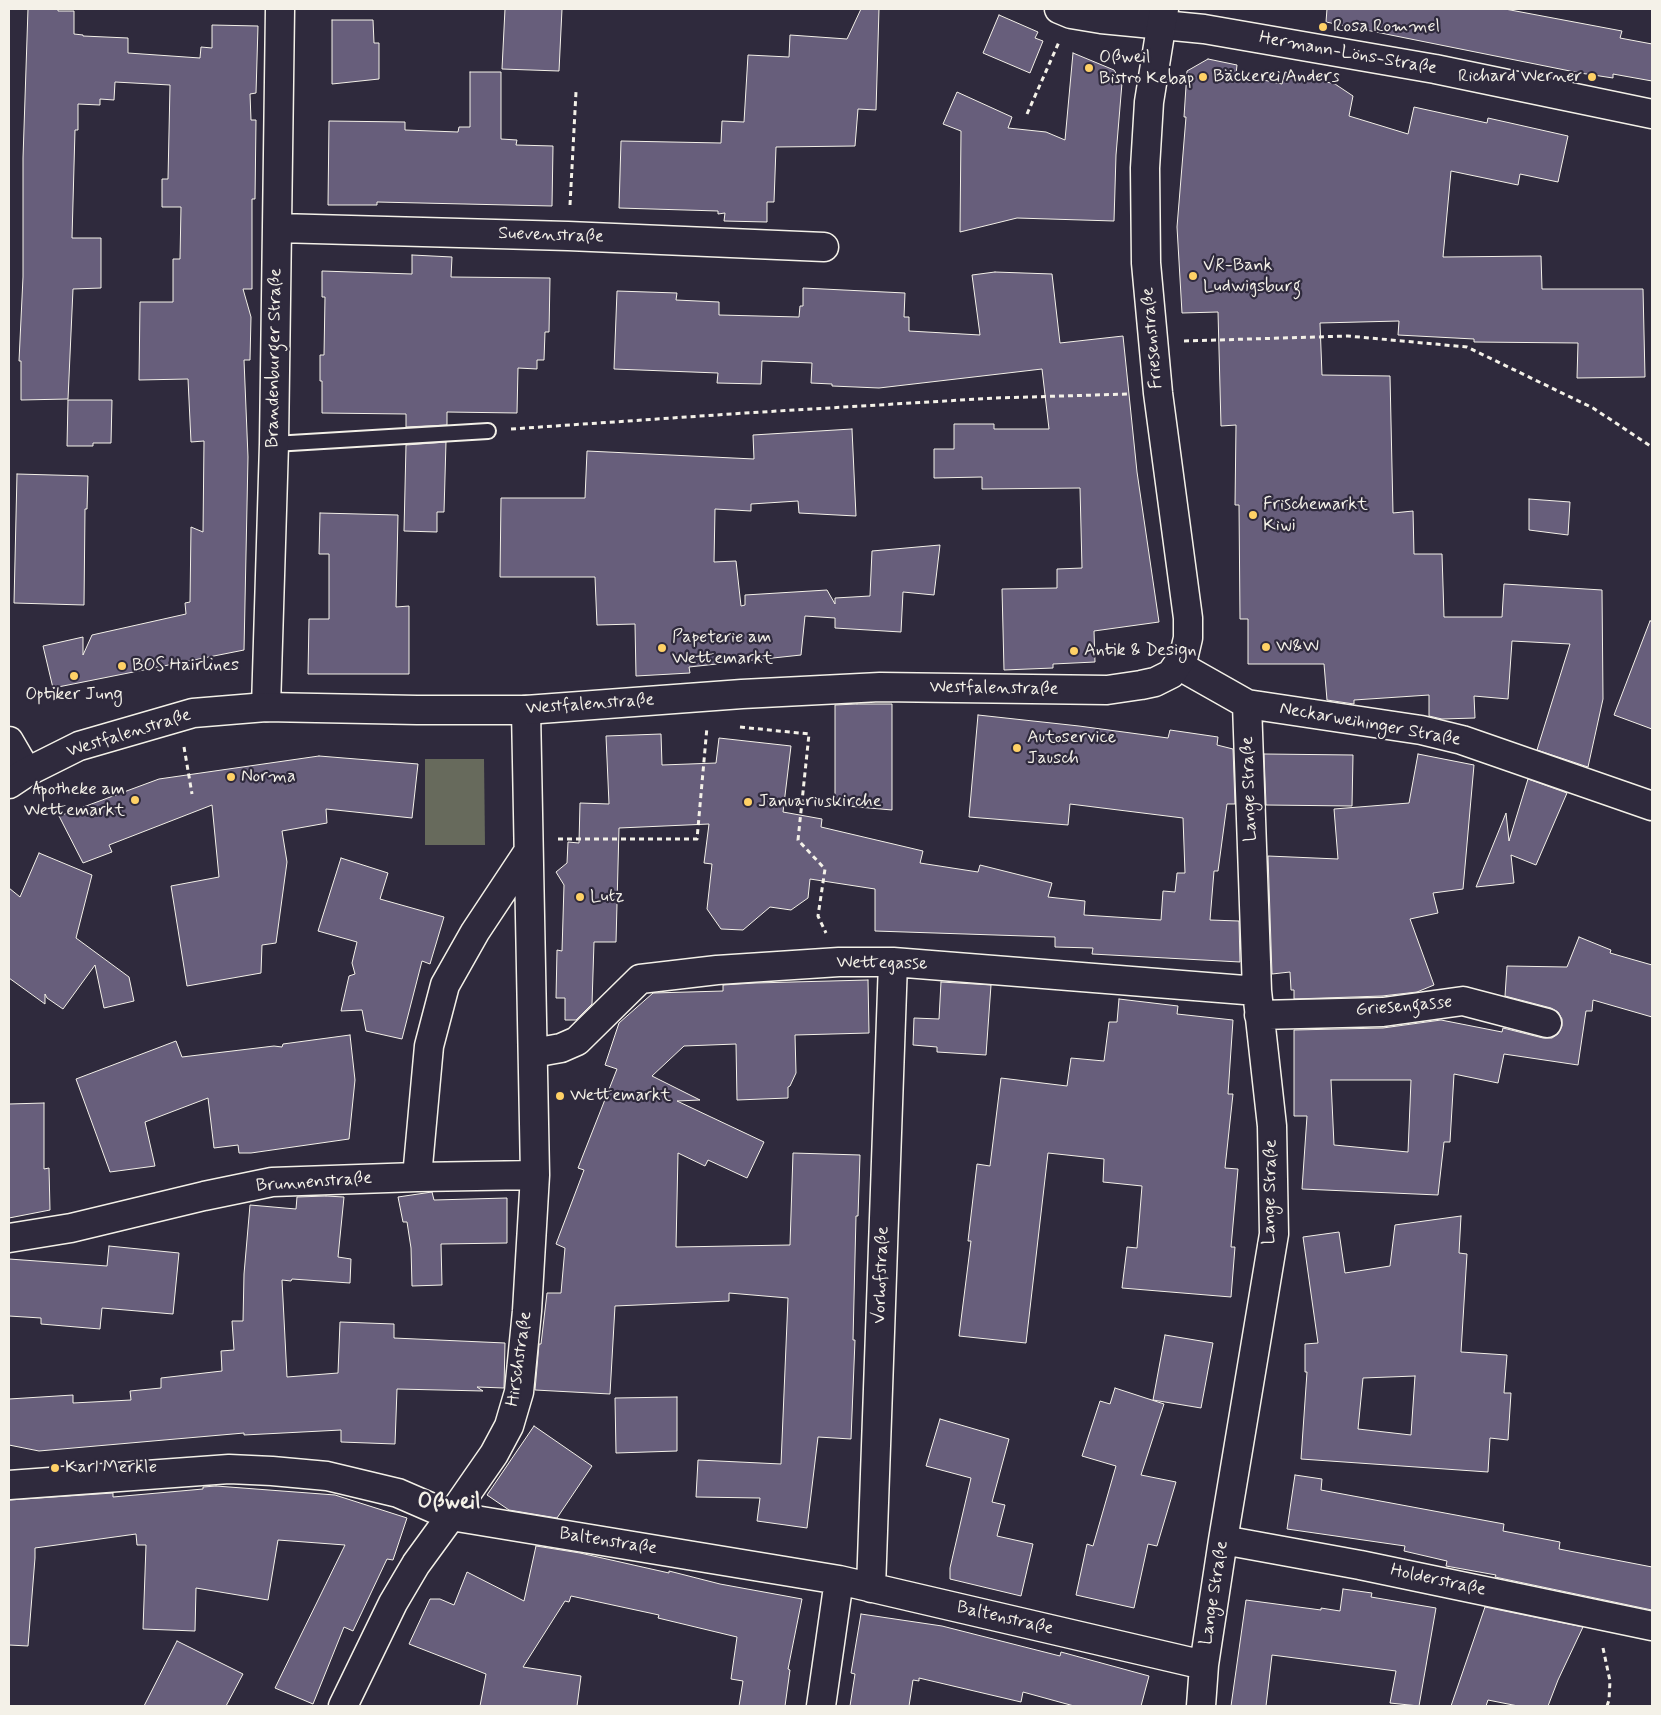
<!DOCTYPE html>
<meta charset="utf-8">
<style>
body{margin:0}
#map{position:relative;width:1661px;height:1715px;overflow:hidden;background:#2f2a3d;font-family:Mynerve,sans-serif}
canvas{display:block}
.frame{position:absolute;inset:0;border:10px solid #f4f1e8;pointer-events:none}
</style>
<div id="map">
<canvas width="1661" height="1715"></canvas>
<div class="frame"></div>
</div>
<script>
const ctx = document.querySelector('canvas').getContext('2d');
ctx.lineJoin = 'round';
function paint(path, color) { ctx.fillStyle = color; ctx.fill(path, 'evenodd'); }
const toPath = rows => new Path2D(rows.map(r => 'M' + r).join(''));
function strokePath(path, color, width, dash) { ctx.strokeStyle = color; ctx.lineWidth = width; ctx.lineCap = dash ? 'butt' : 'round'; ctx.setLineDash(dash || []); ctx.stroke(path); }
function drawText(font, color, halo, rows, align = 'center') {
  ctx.font = font + ' Mynerve,sans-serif'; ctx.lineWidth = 4.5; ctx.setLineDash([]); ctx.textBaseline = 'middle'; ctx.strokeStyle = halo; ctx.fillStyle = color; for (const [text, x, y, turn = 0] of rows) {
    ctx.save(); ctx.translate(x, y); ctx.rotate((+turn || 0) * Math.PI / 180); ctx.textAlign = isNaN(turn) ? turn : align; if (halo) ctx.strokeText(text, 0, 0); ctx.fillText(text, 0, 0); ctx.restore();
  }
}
paint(toPath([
 [425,759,484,759,485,845,425,845]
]), '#676a5c');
const building = toPath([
 [28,9,58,9,58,11,74,11,74,34,83,35,83,36,128,38,128,53,200,58,201,47,212,48,212,25,258,26,256,93,250,94,251,120,256,120,255,199,252,199,252,289,243,289,251,317,250,360,244,360,248,457,244,650,53,688,43,646,83,637,83,655,92,635,186,614,185,603,190,602,191,527,203,532,204,441,191,442,188,379,139,380,140,302,173,302,173,259,180,259,181,207,162,207,162,179,168,179,170,85,115,82,114,100,100,99,100,105,78,104,78,130,75,130,72,238,101,238,101,288,73,289,68,399,21,400,21,361,19,361,23,277,23,158,28,9],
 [505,9,562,9,559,71,502,69,505,9],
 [861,9,879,9,876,110,858,109,855,146,776,147,774,202,767,202,767,222,724,221,725,213,718,214,718,211,619,208,621,141,721,143,722,121,744,122,748,55,789,57,790,35,847,39,861,9],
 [1327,9,1505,9,1622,31,1620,38,1652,44,1652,81,1613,74,1613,78,1580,73,1326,22,1327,9],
 [999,15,1038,32,1035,38,1043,41,1030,73,983,53,999,15],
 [332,20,373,20,374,43,379,43,379,79,332,84,332,20],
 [1073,53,1114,70,1122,83,1116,155,1114,221,1017,218,960,232,961,131,943,124,957,92,1012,117,1008,128,1046,132,1065,140,1073,53],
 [1208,59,1237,65,1236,74,1282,84,1285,72,1335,84,1353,96,1349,116,1408,134,1414,107,1487,123,1488,118,1568,136,1558,182,1520,174,1518,185,1451,171,1443,257,1541,256,1542,289,1643,289,1645,377,1577,378,1578,343,1474,342,1474,339,1398,335,1399,321,1320,323,1322,375,1390,376,1393,513,1413,511,1414,554,1442,554,1444,617,1502,617,1504,584,1602,590,1603,699,1588,767,1537,750,1570,644,1512,641,1508,699,1474,696,1475,718,1442,719,1429,716,1429,695,1354,700,1354,704,1327,700,1324,664,1248,664,1248,619,1240,619,1239,505,1235,505,1236,425,1221,426,1218,312,1182,313,1177,227,1186,117,1184,117,1187,71,1208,59],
 [470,72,501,72,501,139,517,140,516,145,553,146,552,206,377,202,377,205,328,205,329,121,405,122,405,130,458,132,459,127,470,127,470,72],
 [412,255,452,257,451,277,550,278,549,332,545,332,544,360,537,360,537,369,518,368,517,413,447,412,447,425,406,427,406,414,322,413,322,381,320,381,320,355,324,355,325,297,322,297,322,271,412,274,412,255],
 [995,272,1052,274,1060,343,1123,336,1137,472,1159,622,1094,631,1095,662,1053,664,1053,668,1004,670,1002,589,1057,588,1057,569,1082,568,1080,488,982,489,982,477,934,478,934,449,954,449,954,424,994,424,994,429,1049,429,1042,369,879,388,832,386,832,384,811,383,812,363,762,361,761,384,717,383,718,373,614,369,617,291,677,293,676,300,719,302,719,315,799,317,800,306,803,306,803,288,905,293,904,317,909,317,909,331,980,335,972,275,995,272],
 [68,400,112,400,111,443,93,443,93,446,67,446,68,400],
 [852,429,856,516,799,513,798,501,751,504,751,511,715,509,714,562,736,561,741,606,745,605,745,595,827,590,835,604,835,598,870,596,872,551,940,545,934,595,903,592,901,632,835,628,835,618,805,616,801,655,689,667,690,673,636,676,635,624,597,625,595,577,500,577,501,498,585,498,587,451,754,459,753,435,852,429],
 [446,442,444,512,437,512,437,532,404,531,406,445,446,442],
 [17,474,88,476,87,509,85,509,84,605,14,603,17,474],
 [1529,499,1570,502,1568,535,1529,530,1529,499],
 [320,513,398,515,396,607,409,606,409,674,308,674,309,619,329,619,329,554,319,554,320,513],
 [1650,621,1652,621,1652,729,1614,715,1650,621],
 [857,704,892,704,892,810,835,805,835,705,857,704],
 [978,715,1079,726,1168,738,1170,730,1218,737,1217,745,1233,749,1235,804,1227,804,1218,871,1214,871,1210,920,1239,921,1240,962,1092,954,1093,948,1055,947,1055,937,875,931,875,889,810,879,808,898,791,910,770,907,743,930,721,929,707,909,712,864,704,863,709,824,619,828,616,942,594,942,592,1004,576,1020,565,1020,565,998,556,998,557,950,562,951,564,885,556,872,567,863,568,842,579,843,580,803,609,804,606,736,661,734,662,765,716,763,719,738,791,746,783,812,822,819,821,827,923,851,920,863,978,872,980,865,1052,883,1048,897,1085,901,1084,915,1161,920,1163,891,1175,892,1177,873,1185,873,1183,818,1070,804,1068,825,969,817,978,715],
 [1264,754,1353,755,1352,806,1266,805,1264,754],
 [1418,754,1474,765,1463,889,1433,893,1438,913,1410,919,1434,985,1417,992,1382,996,1294,999,1294,990,1291,990,1290,972,1272,974,1268,856,1338,859,1334,809,1409,803,1418,754],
 [319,756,418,764,412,818,326,809,327,823,282,831,287,862,276,943,262,945,261,973,187,986,171,886,219,877,212,805,109,845,112,852,83,863,59,816,159,779,319,756],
 [1528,779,1567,793,1536,865,1511,855,1514,883,1476,887,1506,813,1509,841,1528,779],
 [39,853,92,875,76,938,129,977,134,1001,104,1008,95,965,63,1009,47,998,45,994,45,1004,9,978,9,888,20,897,39,853],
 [341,858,388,873,380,899,444,917,430,964,422,961,402,1039,366,1031,362,1010,341,1011,349,976,355,974,352,963,357,942,318,931,341,858],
 [1579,937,1611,950,1610,953,1652,965,1652,1017,1593,1000,1592,1011,1586,1011,1578,1065,1504,1054,1498,1083,1454,1074,1450,1142,1444,1142,1438,1195,1302,1189,1307,1116,1294,1116,1294,1030,1383,1028,1441,1020,1502,1032,1503,1028,1543,1038,1552,1038,1558,1034,1562,1026,1562,1019,1558,1012,1551,1008,1505,996,1507,966,1567,967,1579,937],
 [1331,1080,1411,1080,1408,1152,1334,1145,1331,1080],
 [868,980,869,1033,795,1035,796,1073,790,1086,788,1087,788,1098,737,1100,736,1044,684,1046,652,1076,700,1100,677,1101,764,1142,747,1178,708,1160,705,1166,678,1153,676,1247,790,1245,793,1153,860,1155,858,1216,856,1216,853,1340,855,1340,851,1439,818,1437,807,1528,757,1521,760,1498,696,1497,698,1460,781,1464,788,1298,729,1293,729,1301,615,1306,610,1394,535,1390,539,1344,541,1344,547,1293,561,1293,565,1248,556,1244,584,1170,578,1168,617,1069,605,1065,619,1023,653,993,723,991,723,985,755,983,868,980],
 [941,982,991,985,986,1055,937,1052,937,1047,913,1045,914,1018,939,1019,941,982],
 [1119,999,1178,1006,1177,1014,1233,1020,1228,1094,1233,1094,1225,1168,1238,1169,1231,1247,1235,1247,1231,1297,1122,1288,1127,1247,1137,1248,1142,1186,1103,1182,1104,1159,1048,1153,1026,1343,959,1336,971,1241,968,1241,977,1164,990,1166,1001,1078,1067,1086,1071,1058,1104,1061,1109,1022,1117,1022,1119,999],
 [350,1035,355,1080,349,1139,251,1153,239,1153,238,1145,214,1148,208,1098,145,1122,155,1166,110,1172,76,1079,176,1041,182,1057,274,1046,282,1047,283,1044,350,1035],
 [44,1103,44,1169,49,1168,50,1210,9,1218,9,1104,44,1103],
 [432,1192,434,1200,507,1198,507,1243,441,1244,442,1285,412,1286,411,1248,407,1222,403,1222,398,1197,432,1192],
 [326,1196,344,1197,338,1257,351,1259,350,1283,292,1279,291,1281,282,1280,287,1377,338,1373,340,1322,394,1324,394,1338,505,1343,504,1388,477,1387,483,1391,397,1389,395,1444,341,1442,341,1430,244,1435,244,1433,39,1451,9,1445,9,1399,73,1395,73,1403,131,1400,130,1391,161,1388,161,1378,222,1371,221,1351,234,1350,232,1321,243,1321,244,1274,250,1205,296,1209,297,1197,326,1196],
 [1461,1216,1459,1253,1467,1254,1461,1352,1507,1355,1504,1393,1511,1393,1508,1440,1490,1438,1488,1472,1301,1459,1307,1372,1305,1372,1305,1344,1318,1343,1303,1237,1339,1232,1345,1273,1390,1266,1395,1225,1461,1216],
 [1415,1376,1411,1435,1358,1429,1363,1378,1415,1376],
 [109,1246,179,1253,173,1314,102,1308,100,1329,41,1324,41,1318,9,1316,9,1259,107,1266,109,1246],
 [1165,1335,1213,1343,1201,1408,1153,1400,1165,1335],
 [1115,1388,1164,1404,1141,1475,1176,1482,1157,1546,1148,1544,1134,1608,1076,1595,1087,1544,1093,1546,1116,1466,1082,1456,1100,1401,1110,1404,1115,1388],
 [677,1397,677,1451,616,1453,615,1398,677,1397],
 [940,1419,1009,1439,992,1502,1005,1505,997,1536,1033,1544,1021,1596,950,1579,950,1568,971,1478,926,1466,940,1419],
 [534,1426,592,1466,557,1518,509,1510,487,1495,534,1426],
 [1295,1475,1322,1479,1321,1490,1504,1524,1503,1531,1560,1542,1559,1549,1652,1567,1652,1610,1495,1577,1496,1575,1446,1566,1447,1561,1404,1551,1405,1546,1287,1529,1295,1475],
 [216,1486,335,1495,407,1518,393,1560,387,1559,353,1631,344,1627,313,1704,275,1688,345,1545,278,1540,268,1600,196,1588,195,1631,143,1629,146,1545,137,1545,136,1534,35,1548,35,1558,28,1646,9,1645,9,1500,113,1493,113,1497,203,1489,203,1487,216,1486],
 [536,1546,580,1553,669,1573,669,1571,720,1584,802,1599,788,1669,790,1670,785,1706,739,1706,743,1681,731,1679,737,1637,658,1618,659,1615,571,1596,569,1602,565,1601,523,1667,581,1676,577,1706,480,1706,486,1674,409,1644,430,1599,440,1599,454,1605,467,1572,524,1601,536,1546],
 [1343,1589,1372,1593,1371,1597,1436,1608,1419,1706,1390,1703,1396,1671,1272,1655,1266,1706,1231,1706,1246,1600,1321,1610,1321,1608,1340,1611,1343,1589],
 [1485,1607,1583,1627,1558,1680,1548,1706,1518,1706,1488,1700,1486,1706,1451,1706,1485,1607],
 [861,1614,942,1626,1060,1656,1061,1652,1149,1676,1141,1706,1074,1706,1023,1692,1021,1702,919,1678,919,1681,913,1680,909,1706,850,1706,855,1674,851,1673,861,1614],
 [177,1641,243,1674,226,1706,144,1706,177,1641]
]);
paint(building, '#675e7b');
strokePath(building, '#f4f1e8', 1);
const service = toPath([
 [274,444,488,431]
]);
const minor = toPath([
 [1059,9,1071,14,1101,19,1204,29,1435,69,1652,114],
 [278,228,568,236,824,247],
 [1178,665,1247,704,1421,730,1462,740,1652,806],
 [266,707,274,444,280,9],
 [9,741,27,772],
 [1259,1015,1383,1012,1463,1001,1547,1023],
 [533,1053,561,1048,577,1041,640,979,717,970,839,962,893,962,1257,991],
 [417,1177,429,1046,445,985,475,932,528,852],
 [9,1238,71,1228,204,1196,272,1182,417,1177,535,1175],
 [9,1485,229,1469,272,1471,327,1476,398,1493,451,1516,839,1580,1204,1665],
 [1223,1540,1360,1565,1652,1626],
 [871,1588,893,962],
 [343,1706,393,1603,416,1564,451,1516,494,1454,509,1426,519,1392,527,1311,535,1175,526,710],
 [821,1706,839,1580],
 [1201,1706,1204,1665,1223,1540,1274,1234,1272,1126,1257,991,1247,704]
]);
const secondary = toPath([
 [9,784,27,772,79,746,193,713,266,707,417,710,526,710,742,694,880,687,1107,690,1141,685,1155,682,1171,674,1184,655,1188,638,1188,618,1158,393,1146,263,1145,168,1149,102,1164,9]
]);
strokePath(service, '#f4f1e8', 18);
strokePath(minor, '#f4f1e8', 31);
strokePath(secondary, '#f4f1e8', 31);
strokePath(toPath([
 [1027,114,1059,42],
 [570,205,576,92],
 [1184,341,1348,336,1467,347,1593,408,1652,447],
 [511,429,745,413,995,398,1129,394],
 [740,727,809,734,798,840,825,869,818,916,826,933],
 [184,747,192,794],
 [558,839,697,839,707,727],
 [1603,1648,1610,1681,1609,1700,1607,1706]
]), '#f4f1e8', 3, [5, 4]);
strokePath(service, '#2f2a3d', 14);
strokePath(minor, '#2f2a3d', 28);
strokePath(secondary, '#2f2a3d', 28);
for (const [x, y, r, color] of [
 [1323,27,5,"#ffd166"],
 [1089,68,5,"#ffd166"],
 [1203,77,5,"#ffd166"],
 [1592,77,5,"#ffd166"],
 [1193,276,5,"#ffd166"],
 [1253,515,5,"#ffd166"],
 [1266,647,5,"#ffd166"],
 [662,648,5,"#ffd166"],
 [1074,651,5,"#ffd166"],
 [122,666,5,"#ffd166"],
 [74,676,5,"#ffd166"],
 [1017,748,5,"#ffd166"],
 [231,777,5,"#ffd166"],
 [135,800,5,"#ffd166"],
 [748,802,5,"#ffd166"],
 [580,897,5,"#ffd166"],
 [560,1096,5,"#ffd166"],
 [55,1468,5,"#ffd166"]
]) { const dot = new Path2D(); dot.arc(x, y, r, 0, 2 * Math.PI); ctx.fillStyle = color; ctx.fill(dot); strokePath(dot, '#2f2a3d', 2); }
drawText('18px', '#f4f1e8', '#2f2a3d', [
 ["Rosa Rommel",1333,27],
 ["Oßweil",1099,58],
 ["Bistro Kebap",1099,79],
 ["Bäckerei Anders",1213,77],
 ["Richard Werner",1582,77,"right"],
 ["VR-Bank",1203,266],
 ["Ludwigsburg",1203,287],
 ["Frischemarkt",1263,505],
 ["Kiwi",1263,526],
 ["Papeterie am",672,638],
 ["Wettemarkt",672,659],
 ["W&W",1276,647],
 ["Antik & Design",1084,651],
 ["BOS Hairlines",132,666],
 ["Optiker Jung",74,695,"center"],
 ["Autoservice",1027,738],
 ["Jausch",1027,759],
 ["Norma",241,777],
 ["Apotheke am",125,790,"right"],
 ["Wettemarkt",125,811,"right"],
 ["Januariuskirche",758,802],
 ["Lutz",590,897],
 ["Wettemarkt",570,1096],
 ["Karl Merkle",65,1468]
], 'left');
drawText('18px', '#f4f1e8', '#2f2a3d', [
 ["Hermann-Löns-Straße",1348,54,10],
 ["Suevenstraße",551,236,2],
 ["Friesenstraße",1153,338,-95],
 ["Brandenburger Straße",275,358,-89],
 ["Westfalenstraße",994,689,1],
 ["Westfalenstraße",590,705,-4],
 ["Neckarweihinger Straße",1370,725,10],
 ["Westfalenstraße",129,734,-17],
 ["Lange Straße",1250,789,-92],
 ["Wettegasse",882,964,1],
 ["Griesengasse",1404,1007,-5],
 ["Brunnenstraße",314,1183,-4],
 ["Lange Straße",1271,1192,-89],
 ["Vorhofstraße",882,1275,-88],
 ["Hirschstraße",520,1359,-82],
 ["Baltenstraße",608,1542,9],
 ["Holderstraße",1438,1581,12],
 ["Lange Straße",1215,1593,-81],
 ["Baltenstraße",1005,1619,13]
]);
drawText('bold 22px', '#f4f1e8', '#2f2a3d', [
 ["Oßweil",449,1503]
]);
</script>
